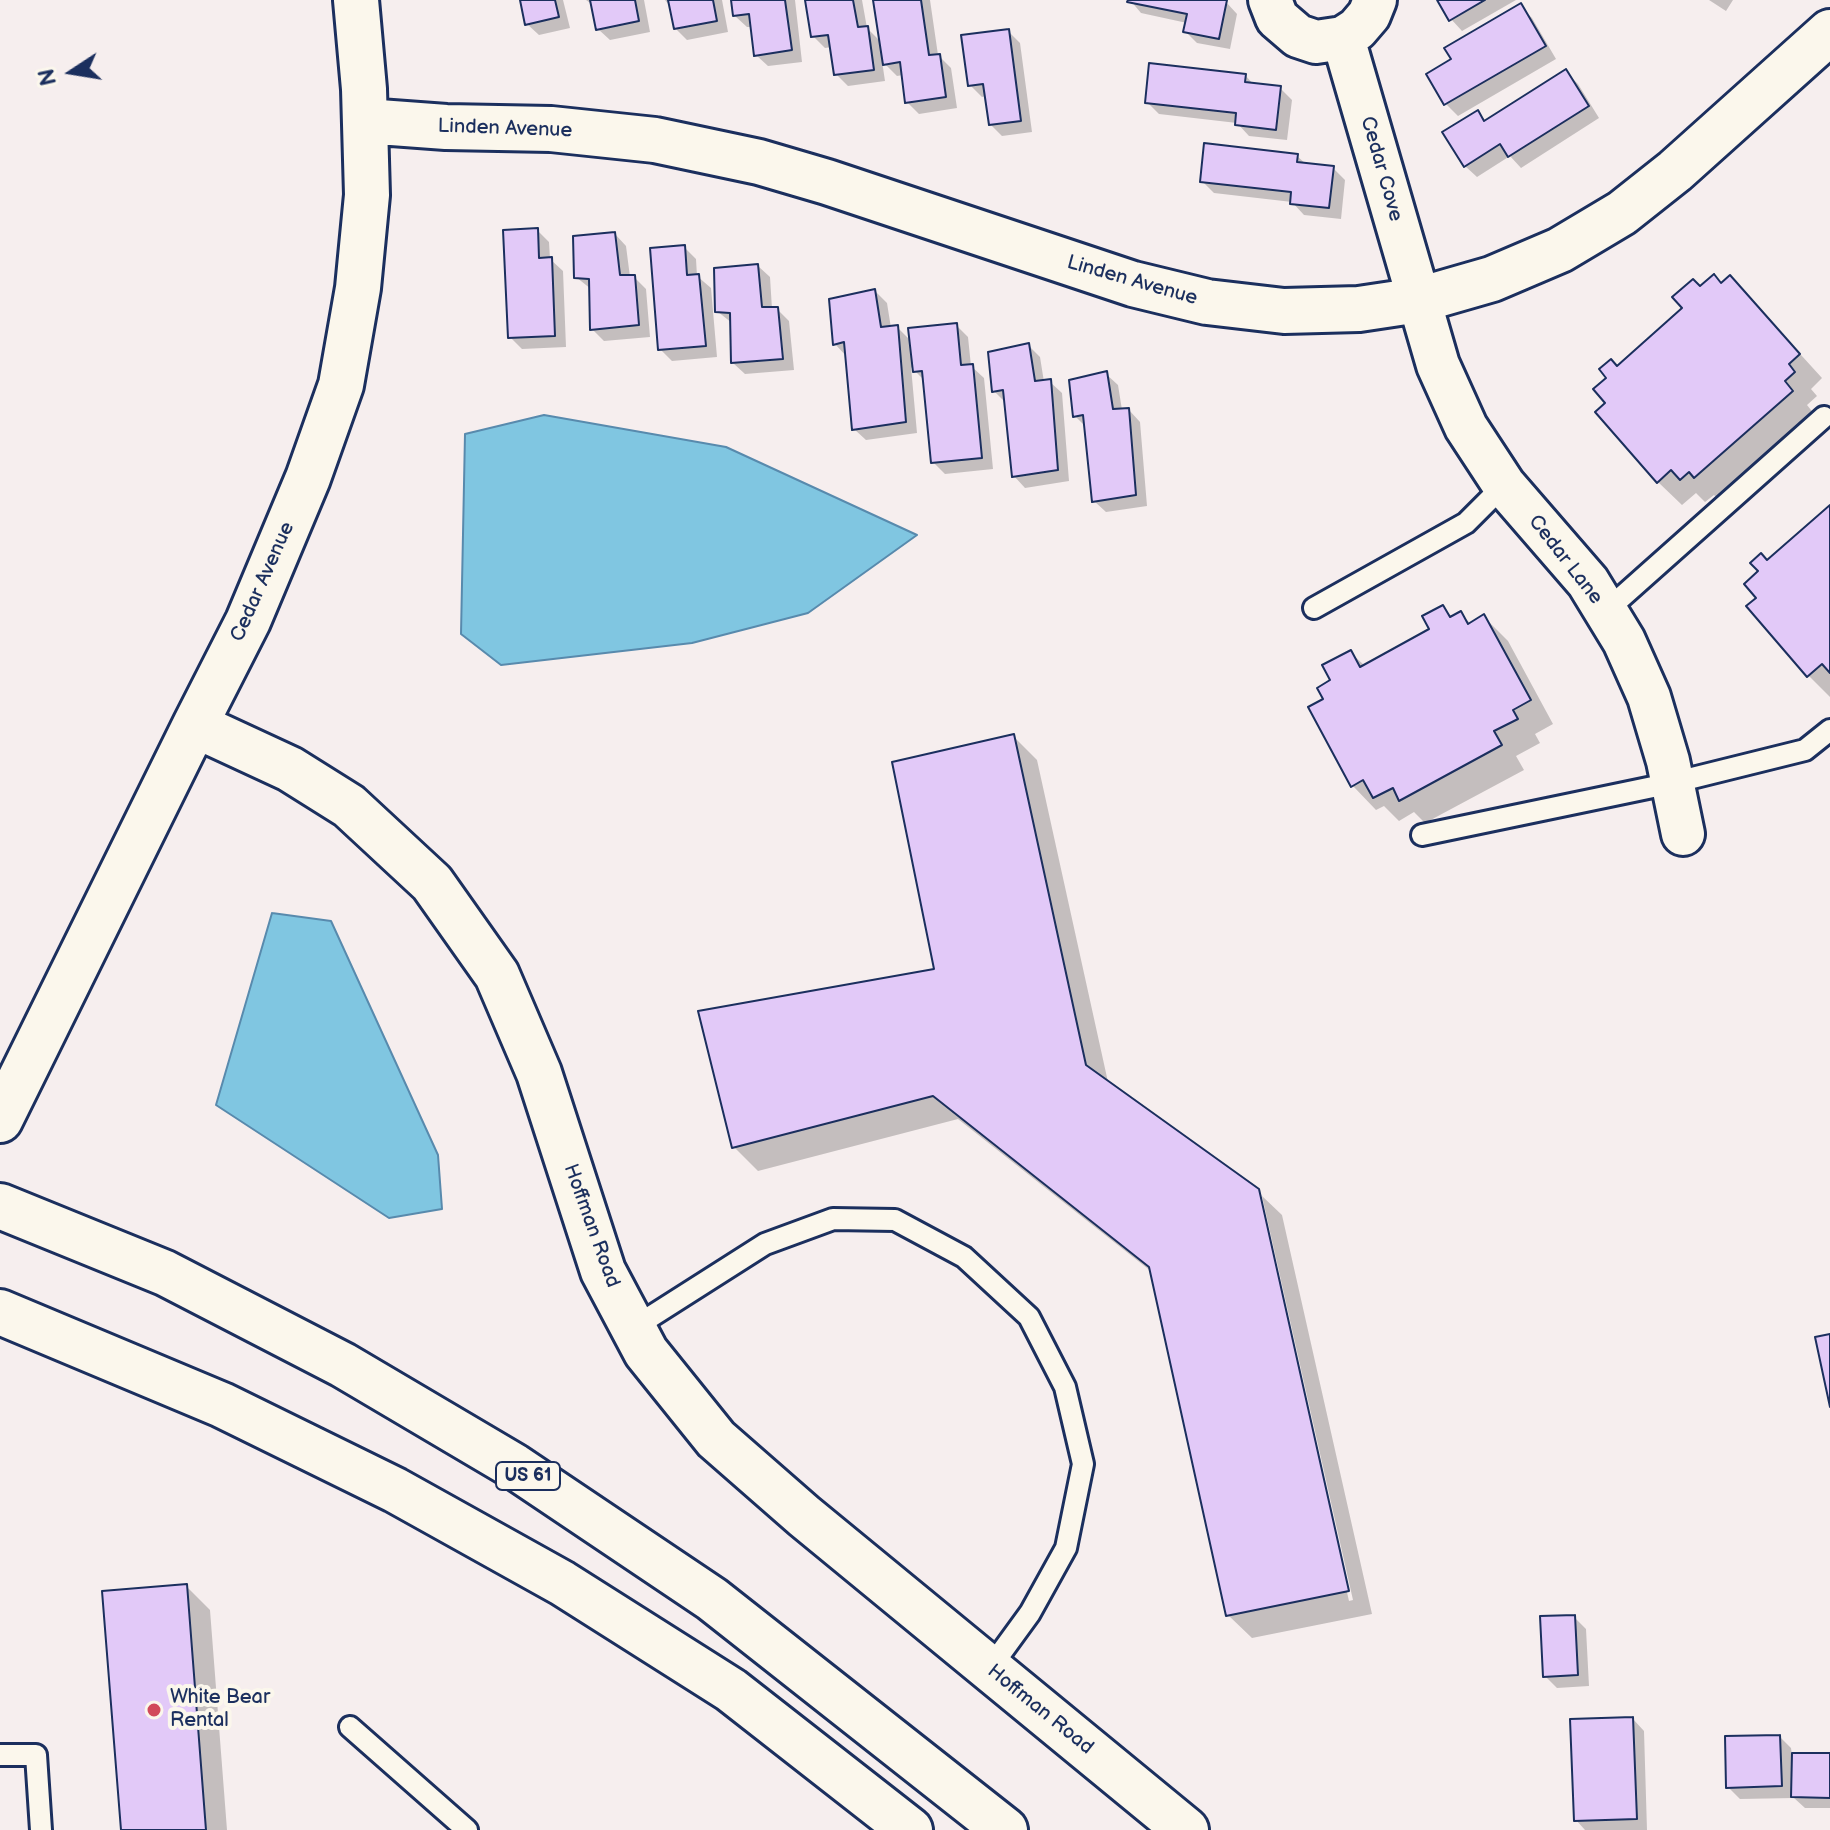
<!DOCTYPE html>
<style>
body{margin:0}
#map{position:relative;width:1830px;height:1830px;overflow:hidden;background:#f6eeee;font-family:"Balsamiq Sans",sans-serif}
canvas{display:block}
.north{position:absolute;left:32px;top:32px;width:80px;height:80px;-webkit-text-stroke:6px #fbf7ec;paint-order:stroke;rotate:258deg;font-size:22px;font-weight:700;line-height:32px;text-align:center;color:#1b2f5e}
.north::after{content:'';display:block;margin:auto;width:28px;height:36px;background:#1b2f5e;clip-path:polygon(50% 0,100% 100%,50% 72%,0 100%)}
</style>
<div id="map">
<canvas width="1830" height="1830"></canvas>
<div class="north">N</div>
</div>
<script>
const ctx = document.querySelector('canvas').getContext('2d');
ctx.lineJoin = 'round';
function paint(path, color) { ctx.fillStyle = color; ctx.fill(path, 'evenodd'); }
const toPath = rows => new Path2D(rows.map(r => 'M' + r).join(''));
function strokePath(path, color, width, dash) { ctx.strokeStyle = color; ctx.lineWidth = width; ctx.lineCap = dash ? 'butt' : 'round'; ctx.setLineDash(dash || []); ctx.stroke(path); }
function drawText(font, color, halo, rows, align = 'center') {
  ctx.font = font + ' "Balsamiq Sans",sans-serif'; ctx.lineWidth = 8; ctx.setLineDash([]); ctx.textBaseline = 'middle'; ctx.strokeStyle = halo; ctx.fillStyle = color; for (const [text, x, y, turn = 0] of rows) {
    ctx.save(); ctx.translate(x, y); ctx.rotate((+turn || 0) * Math.PI / 180); ctx.textAlign = isNaN(turn) ? turn : align; if (halo) ctx.strokeText(text, 0, 0); ctx.fillText(text, 0, 0); ctx.restore();
  }
}
const water = toPath([
 [544,415,726,447,917,535,808,613,692,643,501,665,461,634,465,434,544,415],
 [272,913,331,921,438,1155,442,1209,389,1218,216,1105,272,913]
]);
paint(water, '#80c6e1');
strokePath(water, '#588aad', 2);
paint(toPath([
 [522,0,563,0,570,28,539,35,527,24],
 [586,0,644,0,650,32,610,40,598,29,593,5],
 [665,0,722,0,728,32,687,40,675,28,669,5],
 [733,0,795,0,802,62,768,66,756,55,752,27,747,27,735,16],
 [807,0,862,0,867,28,882,43,875,0,930,0,938,55,951,68,957,108,919,114,907,102,903,75,897,76,882,61,885,81,848,86,836,74,832,47,825,48,813,36],
 [1130,0,1213,0,1226,2,1237,14,1230,49,1197,43,1185,31,1187,23,1141,13],
 [1439,0,1516,0,1462,31,1451,19],
 [1709,0,1733,0,1726,11],
 [1520,6,1532,18,1556,59,1458,116,1446,104,1429,74,1453,60],
 [1008,31,1020,43,1032,132,1002,136,990,124,986,96,982,97,970,85],
 [1566,72,1578,84,1599,118,1521,168,1510,156,1477,177,1465,166,1478,113,1487,122],
 [1245,75,1254,85,1280,88,1292,100,1287,140,1249,136,1237,123,1159,114,1147,102],
 [1297,156,1307,165,1333,168,1345,180,1341,219,1304,215,1292,202,1214,193,1202,181],
 [537,230,549,242,550,259,563,271,566,347,522,349,510,337],
 [615,234,626,246,630,277,634,277,646,289,650,337,604,341,592,329,591,289,576,277],
 [684,247,696,259,697,276,711,288,717,357,672,361,660,349],
 [758,266,770,277,772,309,777,309,789,321,794,370,745,374,733,363,732,323,717,311],
 [1730,277,1822,378,1811,389,1817,396,1807,405,1815,415,1719,500,1714,495,1705,502,1696,493,1682,505,1658,482,1608,403,1618,368,1685,308,1701,289,1722,285],
 [875,291,887,303,891,328,897,327,912,342,956,325,968,337,971,366,984,378,993,469,945,474,933,462,925,381,911,367,917,433,866,440,854,429,847,357,835,344],
 [1028,345,1040,357,1044,382,1050,382,1062,393,1069,481,1025,488,1014,476,1006,403,994,391],
 [1106,374,1118,385,1122,410,1129,410,1140,422,1147,506,1106,512,1094,501,1087,428,1075,416],
 [1830,508,1830,697,1808,675,1759,598,1768,562],
 [1443,607,1453,618,1461,614,1471,624,1484,617,1508,641,1553,724,1535,734,1540,743,1516,756,1524,770,1425,823,1414,812,1399,821,1384,806,1376,810,1353,786,1311,707,1325,699,1350,652,1365,666,1432,630],
 [1014,737,1037,760,1108,1082,1262,1196,1258,1196,1349,1601,1353,1600,1262,1196,1282,1215,1372,1614,1252,1638,1228,1615,1152,1272,958,1119,758,1171,734,1147,936,970],
 [186,1586,210,1610,227,1830,123,1830],
 [1574,1617,1586,1629,1589,1686,1557,1688,1545,1676],
 [1633,1719,1644,1731,1647,1830,1585,1830,1576,1820],
 [1780,1737,1791,1748,1792,1755,1830,1755,1830,1808,1805,1808,1794,1798,1740,1799,1728,1787]
]), '#0003');
const building = toPath([
 [520,0,555,0,559,17,525,25,520,0],
 [590,0,635,0,639,21,596,30,590,0],
 [668,0,713,0,717,21,674,29,668,0],
 [731,0,785,0,792,50,754,56,749,14,733,16,731,0],
 [805,0,853,0,858,27,868,26,874,70,834,75,828,35,811,37,805,0],
 [873,0,921,0,929,55,940,54,946,97,905,103,900,62,883,65,873,0],
 [1128,0,1227,0,1219,39,1183,32,1187,14,1127,2,1128,0],
 [1437,0,1485,0,1449,21,1437,0],
 [1521,3,1546,46,1444,105,1426,74,1451,59,1444,48,1521,3],
 [1009,29,1021,121,989,125,983,84,968,86,961,35,1009,29],
 [1149,63,1246,74,1245,82,1281,86,1276,130,1235,125,1236,113,1145,103,1149,63],
 [1566,69,1589,106,1508,157,1500,144,1464,167,1442,132,1478,110,1484,121,1566,69],
 [1204,143,1298,154,1297,162,1334,166,1329,208,1290,204,1291,192,1200,182,1204,143],
 [538,228,539,258,552,257,555,336,508,338,503,230,538,228],
 [615,232,620,275,635,275,639,325,590,330,589,279,574,278,573,236,615,232],
 [685,245,687,275,699,274,706,346,658,350,650,248,685,245],
 [758,264,762,307,778,307,783,359,731,363,730,313,715,312,714,268,758,264],
 [1714,274,1721,283,1730,275,1800,354,1789,364,1795,372,1785,381,1793,391,1694,478,1689,472,1680,480,1671,470,1657,483,1595,412,1605,403,1593,389,1606,378,1599,369,1611,359,1617,366,1682,308,1672,297,1693,279,1700,286,1714,274],
 [875,289,881,327,898,325,906,422,852,430,844,342,833,345,829,299,875,289],
 [957,323,961,365,973,364,982,458,931,463,922,371,913,372,908,328,957,323],
 [1029,343,1035,381,1051,379,1058,470,1012,477,1003,390,992,392,988,352,1029,343],
 [1107,371,1113,409,1129,408,1136,495,1092,502,1083,415,1073,417,1069,380,1107,371],
 [1830,505,1830,673,1822,664,1807,677,1746,606,1756,598,1744,584,1758,571,1750,563,1761,553,1767,560,1830,505],
 [1443,605,1450,617,1461,611,1468,624,1484,614,1531,700,1513,710,1518,719,1494,731,1502,745,1399,801,1393,788,1373,798,1363,780,1351,787,1308,707,1323,699,1317,688,1330,680,1322,665,1351,650,1360,667,1429,629,1422,616,1443,605],
 [1014,734,1086,1065,1259,1189,1349,1591,1226,1616,1149,1267,933,1096,732,1148,698,1011,934,969,892,762,1014,734],
 [1830,1334,1830,1407,1815,1337,1830,1334],
 [187,1584,206,1830,121,1830,102,1591,187,1584],
 [1575,1615,1578,1675,1543,1677,1540,1616,1575,1615],
 [1633,1717,1637,1819,1574,1821,1570,1719,1633,1717],
 [1780,1735,1782,1786,1726,1788,1725,1736,1780,1735],
 [1792,1753,1830,1753,1830,1798,1791,1797,1792,1753]
]);
paint(building, '#e2c9f8');
strokePath(building, '#1b2f5e', 2);
const lane = toPath([
 [1314,608,1466,523,1504,485],
 [1606,611,1824,417],
 [1422,835,1672,783,1805,750,1830,730],
 [633,1328,765,1244,833,1219,895,1220,964,1257,1029,1317,1065,1387,1083,1464,1066,1548,1030,1613,990,1668],
 [350,1727,467,1830],
 [0,1755,36,1755,41,1830]
]);
const street = toPath([
 [1270,0,1277,18,1298,36,1316,42,1343,38,1357,29,1369,15,1375,0],
 [1343,38,1438,365,1466,427,1504,485,1588,582,1624,641,1649,697,1668,761,1683,834]
]);
const secondary = toPath([
 [365,121,446,127,551,129,655,140,759,162,827,182,1133,284,1207,302,1284,311,1359,309,1419,300,1492,279,1560,250,1622,213,1675,171,1830,32],
 [195,725,290,769,349,806,432,883,497,975,539,1073,603,1271,646,1352,716,1439,804,1516,1186,1830],
 [0,1120,195,725,248,621,308,478,341,385,358,288,367,195,364,89,356,0]
]);
const primary = toPath([
 [0,1206,165,1273,343,1365,514,1466,712,1599,1005,1830],
 [0,1312,222,1405,395,1490,562,1583,731,1690,910,1830]
]);
strokePath(lane, '#1b2f5e', 26);
strokePath(street, '#1b2f5e', 48);
strokePath(secondary, '#1b2f5e', 50);
strokePath(primary, '#1b2f5e', 50);
strokePath(lane, '#fbf7ec', 20);
strokePath(street, '#fbf7ec', 42);
strokePath(secondary, '#fbf7ec', 44);
strokePath(primary, '#fbf7ec', 44);
for (const [x, y, r, color] of [
 [154,1710,8,"#d1495b"]
]) { const dot = new Path2D(); dot.arc(x, y, r, 0, 2 * Math.PI); ctx.fillStyle = color; ctx.fill(dot); strokePath(dot, '#fbf7ec', 3); }
for (const [x, y, w] of [
 [528,1476,64]
]) { const box = new Path2D(); box.roundRect(x - w / 2, y - 14, w, 28, 6); ctx.fillStyle = '#fbf7ec'; ctx.fill(box); strokePath(box, '#1b2f5e', 2); }
drawText('bold 18px', '#1b2f5e', null, [
 ["US 61",528,1476]
]);
drawText('20px', '#1b2f5e', '#fbf7ec', [
 ["Linden Avenue",505,129,2],
 ["Cedar Cove",1381,169,74],
 ["Linden Avenue",1132,281,16],
 ["Cedar Lane",1565,560,52],
 ["Cedar Avenue",263,582,-66],
 ["Hoffman Road",591,1226,70],
 ["Hoffman Road",1040,1710,39]
]);
drawText('20px', '#1b2f5e', '#fbf7ec', [
 ["White Bear",170,1698],
 ["Rental",170,1721]
], 'left');
</script>
